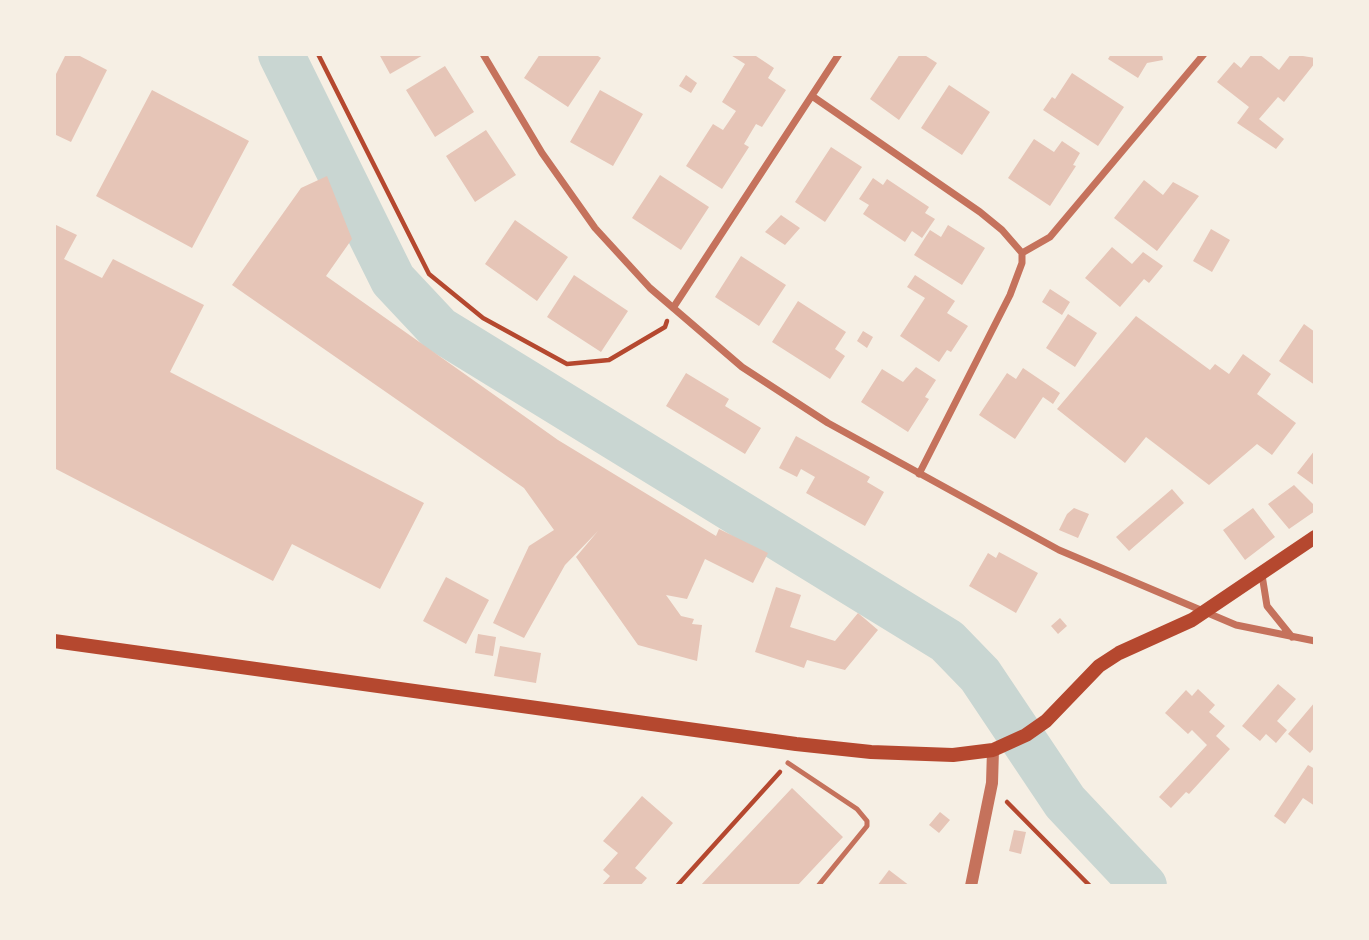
<!DOCTYPE html>
<style>
body{margin:0}
#map{position:relative;width:1369px;height:940px;overflow:hidden;background:#f6efe4;font-family:Arial,sans-serif}
canvas{display:block}
.frame{position:absolute;inset:0;border:56px solid #f6efe4;pointer-events:none}
</style>
<div id="map">
<canvas width="1369" height="940"></canvas>
<div class="frame"></div>
</div>
<script>
const ctx = document.querySelector('canvas').getContext('2d');
ctx.lineJoin = 'round';
const toPath = rows => new Path2D(rows.map(r => 'M' + r).join(''));
function strokePath(path, color, width, dash) { ctx.strokeStyle = color; ctx.lineWidth = width; ctx.lineCap = dash ? 'butt' : 'round'; ctx.setLineDash(dash || []); ctx.stroke(path); }
function paint(path, color) { ctx.fillStyle = color; ctx.fill(path, 'evenodd'); }
strokePath(toPath([
 [281,54,393,280,439,329,947,641,980,675,1065,802,1144,886]
]), '#c9d6d2', 46);
paint(toPath([
 [66,54,76,54,107,70,71,142,54,134,54,78],
 [379,54,425,54,390,74],
 [540,54,595,54,601,58,568,107,524,78],
 [729,54,753,54,774,68,768,78,786,90,762,127,756,124,744,144,749,147,722,189,686,166,713,124,723,130,736,111,722,102,745,64],
 [900,54,923,54,937,63,899,120,870,99],
 [1111,54,1162,54,1163,60,1147,63,1138,78,1108,59],
 [1252,54,1259,54,1279,70,1291,54,1315,58,1315,63,1284,102,1278,97,1259,119,1284,139,1276,149,1237,123,1249,107,1217,82,1234,62,1241,68],
 [445,66,474,112,435,137,406,90],
 [1072,73,1124,107,1098,146,1043,110,1052,97,1055,99],
 [686,75,697,83,691,93,679,86],
 [949,85,990,112,962,155,921,128],
 [152,90,249,141,192,248,96,196],
 [600,90,643,114,613,166,570,142],
 [486,130,516,175,475,202,446,156],
 [1034,139,1054,152,1062,141,1080,153,1073,165,1076,166,1050,206,1008,178],
 [831,147,862,167,825,222,795,202],
 [660,175,709,207,681,250,632,218],
 [327,176,352,239,326,276,558,440,716,536,719,529,768,553,753,583,705,559,687,599,666,595,681,616,694,619,692,624,702,625,697,661,638,645,576,557,598,531,565,565,524,638,493,623,529,546,554,530,524,488,232,285,301,188],
 [873,178,883,185,887,179,929,207,925,213,935,219,922,238,912,231,905,242,863,214,869,205,859,199],
 [1144,180,1163,195,1173,182,1199,196,1157,251,1114,218],
 [781,215,800,228,785,245,765,232],
 [515,220,568,257,537,301,485,264],
 [54,224,77,235,64,259,102,278,113,259,204,305,170,372,424,503,380,589,292,544,273,581,54,468],
 [948,225,985,248,962,285,914,255,930,230,941,237],
 [1211,229,1230,240,1212,272,1193,261],
 [1112,247,1132,264,1143,252,1163,266,1149,283,1144,279,1120,307,1085,278],
 [741,256,786,285,759,326,715,297],
 [574,275,628,311,601,352,547,317],
 [915,275,955,301,947,313,968,326,951,352,947,350,939,362,900,336,925,298,907,287],
 [1050,289,1070,302,1062,315,1042,302],
 [798,301,846,332,835,349,845,356,830,379,772,342],
 [1068,314,1097,333,1075,367,1046,348],
 [1136,316,1210,370,1215,364,1229,374,1243,354,1271,374,1257,394,1296,423,1272,455,1257,444,1209,485,1146,437,1125,463,1057,409],
 [1304,324,1315,332,1315,385,1279,361],
 [863,331,873,337,867,348,857,341],
 [916,367,936,380,925,397,929,399,908,432,861,402,882,369,903,382],
 [1023,368,1060,393,1053,404,1043,397,1015,439,979,415,1007,373,1016,379],
 [686,373,729,399,725,406,761,428,745,454,666,406],
 [796,436,870,477,867,482,884,492,865,526,806,493,815,477,801,469,797,477,779,468],
 [1315,450,1315,486,1297,473],
 [1294,485,1315,506,1315,511,1289,529,1268,504],
 [1172,489,1184,503,1129,551,1116,537],
 [1074,508,1089,514,1078,538,1059,530,1067,514],
 [1253,508,1275,537,1245,560,1223,530],
 [999,552,1038,573,1016,613,969,586,988,553,996,558],
 [446,577,489,600,466,644,423,621],
 [776,587,801,595,790,627,835,641,858,613,878,630,845,670,807,660,804,668,755,652],
 [1060,618,1067,626,1058,634,1051,626],
 [478,634,496,637,493,656,475,653],
 [500,646,541,653,536,683,494,676],
 [1278,684,1296,699,1277,721,1287,730,1276,743,1266,734,1260,741,1242,726],
 [1198,689,1215,705,1209,712,1225,726,1216,736,1230,749,1189,794,1186,792,1171,808,1159,797,1207,745,1192,730,1188,734,1165,713,1186,690,1192,696],
 [1315,702,1315,747,1310,753,1288,734],
 [1308,765,1315,769,1315,806,1303,798,1285,824,1274,816],
 [792,788,843,837,797,886,700,886],
 [642,796,673,823,635,868,647,878,640,886,601,886,610,876,603,870,618,853,603,841],
 [940,812,950,820,939,833,929,825],
 [1014,830,1026,832,1021,854,1009,851],
 [889,870,910,886,877,886]
]), '#e6c5b7');
strokePath(toPath([
 [318,54,429,274,483,318,567,364,609,360,665,327,667,321],
 [1007,802,1090,886],
 [677,886,780,772]
]), '#b5482f', 4.5);
strokePath(toPath([
 [788,763,857,809,867,821,867,826,818,886]
]), '#c5725c', 5);
strokePath(toPath([
 [483,54,542,153,595,228,650,288,742,367,828,423,1059,550,1236,625,1315,641],
 [812,96,980,212,1002,230,1022,253,1022,263,1010,295,919,474],
 [1022,253,1050,237,1204,54],
 [673,308,839,54],
 [1262,575,1267,606,1292,637]
]), '#c5725c', 7);
strokePath(toPath([
 [971,886,992,783,993,750]
]), '#c5725c', 12);
strokePath(toPath([
 [54,641,796,744,871,752,953,755,993,750,1026,735,1046,721,1099,666,1119,653,1192,620,1315,537]
]), '#b5482f', 14);
</script>
